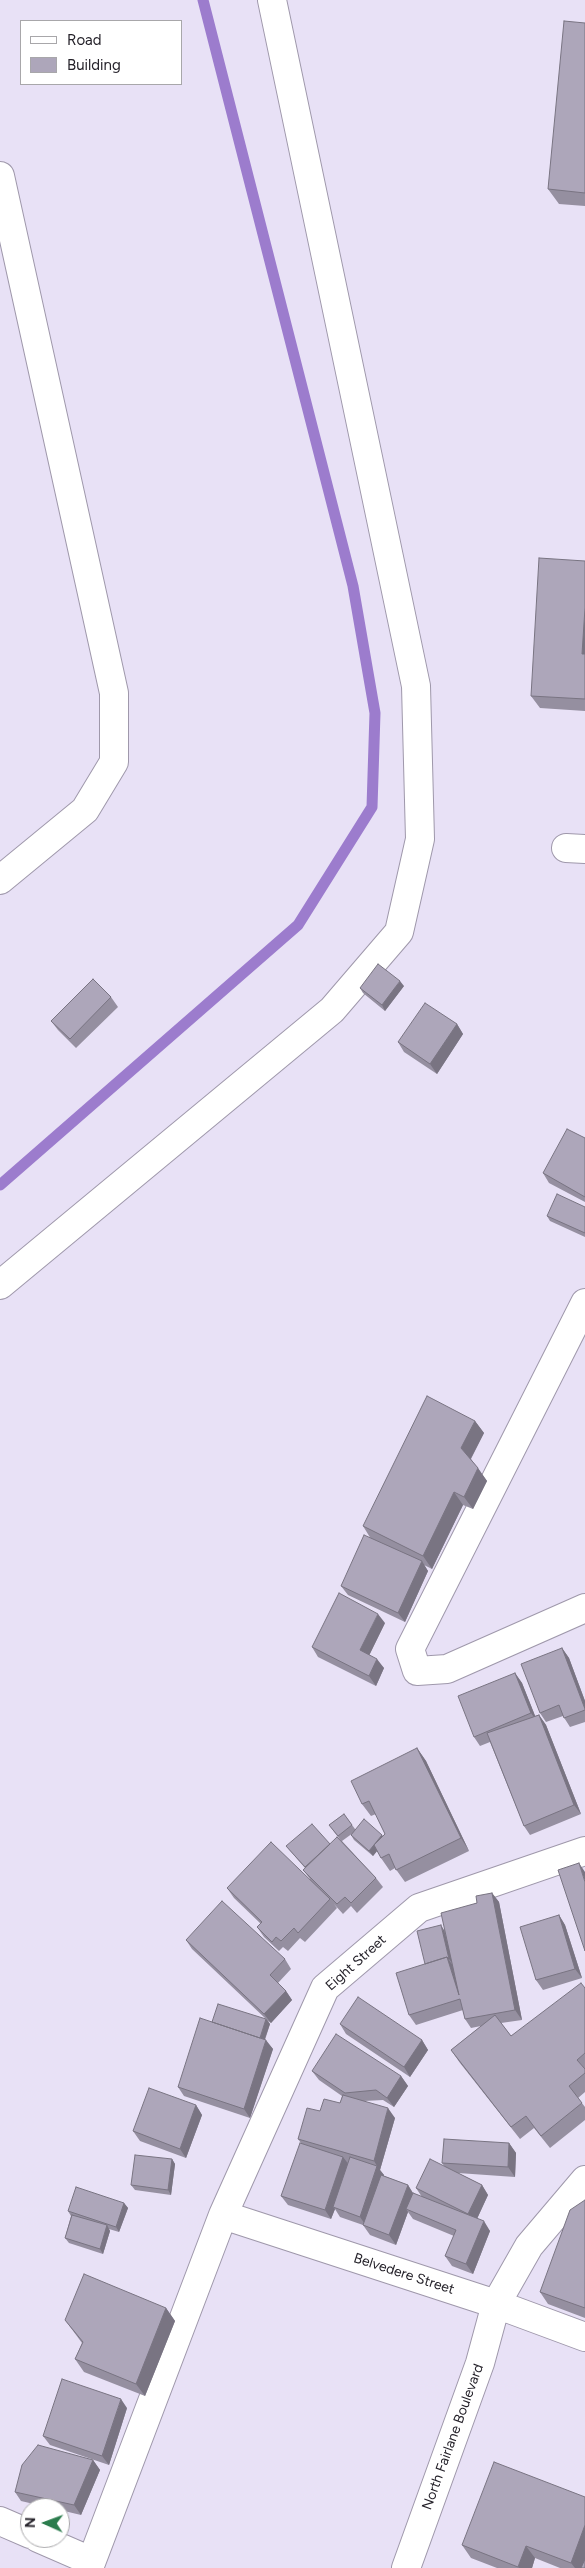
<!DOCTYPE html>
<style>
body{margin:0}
#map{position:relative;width:585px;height:2568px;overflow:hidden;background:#e8e1f6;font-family:Figtree,sans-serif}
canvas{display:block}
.legend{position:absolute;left:20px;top:20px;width:162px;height:65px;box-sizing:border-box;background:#fff;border:1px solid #a8a7aa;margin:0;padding:6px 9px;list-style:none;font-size:15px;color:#25222a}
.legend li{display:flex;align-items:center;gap:10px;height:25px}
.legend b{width:25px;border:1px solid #a8a7aa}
.north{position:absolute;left:20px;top:2498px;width:50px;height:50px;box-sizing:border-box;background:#fff;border:1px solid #a8a7aa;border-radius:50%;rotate:272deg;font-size:14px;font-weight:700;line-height:20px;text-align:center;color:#25222a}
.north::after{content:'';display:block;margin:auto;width:18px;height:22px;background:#2b7c4d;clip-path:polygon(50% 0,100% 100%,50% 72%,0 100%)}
</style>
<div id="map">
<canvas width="585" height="2568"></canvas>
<ul class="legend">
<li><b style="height:6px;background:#fff"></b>Road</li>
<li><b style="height:14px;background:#ada6ba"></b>Building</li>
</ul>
<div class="north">N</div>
</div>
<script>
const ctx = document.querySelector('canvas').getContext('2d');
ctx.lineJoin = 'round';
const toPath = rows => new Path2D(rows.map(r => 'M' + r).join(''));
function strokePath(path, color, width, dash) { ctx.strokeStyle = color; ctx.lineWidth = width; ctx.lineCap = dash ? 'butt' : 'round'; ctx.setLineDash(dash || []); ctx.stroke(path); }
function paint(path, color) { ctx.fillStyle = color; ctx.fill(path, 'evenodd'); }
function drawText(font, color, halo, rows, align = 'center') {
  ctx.font = font + ' Figtree,sans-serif'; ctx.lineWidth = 5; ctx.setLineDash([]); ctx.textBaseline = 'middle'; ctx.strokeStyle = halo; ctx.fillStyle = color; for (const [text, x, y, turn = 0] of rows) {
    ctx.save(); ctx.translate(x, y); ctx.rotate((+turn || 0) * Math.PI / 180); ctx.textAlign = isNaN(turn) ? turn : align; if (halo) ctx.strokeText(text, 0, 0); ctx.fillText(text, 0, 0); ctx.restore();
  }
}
strokePath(toPath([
 [0,1185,298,925,372,807,375,713,353,586,203,0]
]), '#9c7ccd', 11);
const minor = toPath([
 [0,176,114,693,114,762,85,810,0,880],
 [566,848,585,849],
 [0,1285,332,1010,399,932,420,839,416,686,272,0],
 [585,1303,410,1649,417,1671,447,1669,585,1608],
 [223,2215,496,2304,585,2337],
 [0,2521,30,2534],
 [38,2538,91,2561],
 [89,2568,223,2215,325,1988,419,1908,585,1851],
 [406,2568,480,2363,496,2304,529,2246,585,2180]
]);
strokePath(minor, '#9f98ab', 30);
strokePath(minor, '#fff', 28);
paint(toPath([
 [585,23,585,206,559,204,548,189],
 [585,561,585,711,540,708,531,696],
 [404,986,385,1011,363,993,360,988],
 [111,997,118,1007,76,1048,58,1030,51,1021],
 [457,1024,463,1034,437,1074,404,1052,398,1042],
 [585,1138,585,1202,549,1183,543,1173],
 [585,1207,585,1237,550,1221,547,1216],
 [475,1421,484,1433,471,1459,487,1481,473,1509,463,1505,432,1569,424,1565,428,1571,405,1622,348,1595,341,1586,371,1539,363,1526],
 [385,1623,369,1655,384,1668,376,1686,318,1657,312,1647],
 [562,1648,569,1658,585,1701,585,1722,570,1727,563,1716,546,1722,540,1713],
 [515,1673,522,1683,535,1716,539,1715,546,1725,581,1814,530,1835,524,1826,490,1742,480,1746,474,1737],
 [417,1748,426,1761,469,1851,405,1882,395,1868,390,1871,381,1858,377,1851,373,1856,354,1840,351,1835,353,1833,342,1841,376,1878,383,1887,357,1913,351,1906,343,1914,334,1904,337,1908,305,1942,300,1938,288,1951,283,1947,279,1951,264,1937,257,1927,261,1924,234,1898,227,1888,310,1879,303,1870,305,1868,286,1846,330,1844,341,1841,329,1825,344,1814,355,1829,383,1836,385,1834,376,1814,371,1816,362,1804],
 [492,1893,499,1902,522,2020,501,2023,511,2036,585,1988,585,2092,578,2098,585,2107,585,2120,550,2148,534,2128,520,2139,460,2063,451,2050,481,2026,471,2028,465,2019,463,2010,416,2025,409,2015,425,1964,444,1930,477,1903],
 [559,1915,565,1925,582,1978,543,1990,536,1980],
 [186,1940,285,1959,291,1969,278,1983,286,1991,292,2000,271,2023,268,2021,270,2024,265,2040,273,2049,250,2118,184,2096,178,2087,212,2022,266,2019,192,1949],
 [340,2024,422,2040,428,2050,410,2077,346,2034],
 [312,2071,401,2076,408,2086,394,2107,383,2100,364,2101,395,2118,380,2170,384,2175,384,2176,408,2185,413,2193,422,2197,416,2188,445,2167,442,2163,509,2143,516,2153,515,2177,458,2173,482,2185,488,2195,477,2219,490,2231,473,2274,452,2266,445,2256,454,2236,413,2219,408,2212,396,2245,370,2235,363,2225,340,2217,335,2209,331,2219,288,2205,281,2196,301,2143,298,2139,320,2111,340,2103,342,2096,319,2080],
 [196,2105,202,2115,186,2158,140,2141,133,2131],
 [172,2159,175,2164,171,2195,135,2190,131,2185],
 [585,2200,585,2318,548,2304,540,2292],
 [124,2203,128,2208,119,2232,109,2229,110,2231,103,2254,69,2243,65,2238,71,2216,68,2211],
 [166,2308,175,2321,145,2396,84,2372,75,2359,82,2343,65,2320],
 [127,2408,109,2465,50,2445,43,2436],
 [93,2460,100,2470,81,2515,60,2510,60,2508,51,2508,21,2501,15,2492],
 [585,2497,585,2568,560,2568,535,2558,532,2568,497,2568,471,2558,462,2545]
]), '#958fa0');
paint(toPath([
 [585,608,585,658,582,654],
 [400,981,404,986,385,1011,382,1005],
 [457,1024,463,1034,437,1074,430,1064],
 [475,1421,484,1433,470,1460,461,1448],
 [478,1468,487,1481,473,1509,464,1497],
 [454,1492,463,1505,432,1569,423,1556],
 [422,1561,428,1571,405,1622,398,1613],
 [378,1614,385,1623,367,1660,360,1650],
 [562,1648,569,1658,585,1701,585,1709],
 [377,1659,384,1668,376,1686,369,1676],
 [515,1673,522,1683,538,1723,531,1713],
 [539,1715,546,1725,581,1814,574,1805],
 [417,1748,426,1761,469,1851,461,1838],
 [382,1835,386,1840,373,1856,369,1851],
 [579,1863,585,1872,585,1882],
 [492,1893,499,1902,522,2020,515,2010],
 [559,1915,565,1925,582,1978,575,1969],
 [441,1925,444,1930,453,1964,449,1959],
 [447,1957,453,1966,459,1995],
 [286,1991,292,2000,271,2023,264,2014],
 [266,2019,270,2024,263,2044,260,2039],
 [266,2040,273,2049,250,2118,244,2109],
 [422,2040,428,2050,410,2077,404,2067],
 [401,2076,408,2086,394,2107,387,2098],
 [196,2105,202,2115,186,2158,180,2149],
 [388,2108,395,2118,380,2170,384,2175,367,2227,360,2217,377,2166,374,2161],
 [509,2143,516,2153,515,2177,508,2167],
 [343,2157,350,2166,333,2207,335,2209,331,2219,325,2210],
 [172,2159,175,2164,171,2195,168,2190],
 [408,2185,414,2195,406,2209,408,2212,396,2245,389,2235],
 [482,2185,488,2195,475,2223,468,2214],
 [124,2203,128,2208,119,2232,116,2227],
 [484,2221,490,2231,473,2274,466,2264],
 [107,2225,110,2231,103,2254,100,2249],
 [166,2308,175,2321,145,2396,136,2384],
 [121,2399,127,2408,109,2465,102,2456],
 [93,2460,100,2470,81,2515,74,2505],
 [585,2525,585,2561,582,2568,575,2568,571,2563],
 [526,2546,535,2558,532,2568,519,2568,518,2567]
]), '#797482');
const building = toPath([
 [564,21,585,23,585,193,548,189,564,21],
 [539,558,585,561,585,608,582,654,585,654,585,699,531,696,539,558],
 [378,964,400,981,382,1005,360,988,378,964],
 [93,979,111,997,70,1039,51,1021,93,979],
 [425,1003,457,1024,430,1064,398,1042,425,1003],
 [567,1129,585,1138,585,1197,543,1173,567,1129],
 [557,1194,585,1207,585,1233,547,1216,557,1194],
 [427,1396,475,1421,461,1448,478,1468,464,1497,454,1492,423,1556,363,1526,427,1396],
 [364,1535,422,1561,398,1613,341,1586,364,1535],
 [339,1593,378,1614,360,1650,377,1659,369,1676,312,1647,339,1593],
 [562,1648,585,1709,585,1710,564,1718,559,1705,540,1713,521,1664,562,1648],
 [515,1673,531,1713,474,1737,458,1696,515,1673],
 [539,1715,574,1805,524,1826,487,1733,539,1715],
 [417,1748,461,1838,396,1870,389,1854,381,1858,374,1845,385,1834,369,1801,362,1804,351,1781,417,1748],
 [344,1814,352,1825,338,1836,329,1825,344,1814],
 [364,1819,382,1835,369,1851,351,1835,364,1819],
 [312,1824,330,1844,305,1867,286,1846,312,1824],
 [337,1837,376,1878,351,1903,345,1897,337,1904,303,1870,337,1837],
 [271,1842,330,1899,298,1933,294,1928,281,1941,276,1937,272,1942,257,1927,262,1922,227,1888,271,1842],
 [579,1863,585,1882,585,1951,558,1870,579,1863],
 [492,1893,515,2010,465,2019,460,1999,409,2015,396,1973,447,1957,459,1995,441,1913,477,1903,476,1896,492,1893],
 [222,1901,285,1959,270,1975,286,1991,264,2014,186,1940,222,1901],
 [559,1915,575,1969,536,1980,520,1927,559,1915],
 [441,1925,449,1959,447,1957,425,1964,417,1931,441,1925],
 [581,1983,585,1988,585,2053,577,2060,585,2069,585,2073,569,2086,582,2103,541,2136,526,2116,511,2127,451,2050,495,2015,511,2036,581,1983],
 [358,1997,422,2040,404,2067,340,2024,358,1997],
 [218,2004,266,2019,260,2038,212,2022,218,2004],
 [200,2018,266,2040,244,2109,178,2087,200,2018],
 [336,2034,401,2076,387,2098,376,2090,345,2093,312,2071,336,2034],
 [149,2088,196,2105,180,2149,133,2131,149,2088],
 [343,2095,388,2108,374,2161,298,2139,307,2108,320,2111,324,2099,340,2103,343,2095],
 [444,2139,509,2143,508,2167,442,2163,444,2139],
 [300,2143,343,2157,325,2210,281,2196,300,2143],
 [135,2155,172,2159,168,2190,131,2185,135,2155],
 [350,2157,377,2166,360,2217,333,2207,350,2157],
 [430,2159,482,2185,468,2214,416,2188,430,2159],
 [381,2175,408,2185,389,2235,363,2225,381,2175],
 [76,2187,124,2203,116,2227,68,2211,76,2187],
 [413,2193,484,2221,466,2264,445,2256,456,2230,406,2209,413,2193],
 [585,2200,585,2308,540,2292,570,2210,585,2200],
 [72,2215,107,2225,100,2249,65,2238,72,2215],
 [84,2274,166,2308,136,2384,75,2359,83,2342,65,2320,84,2274],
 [62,2379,121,2399,102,2456,43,2436,62,2379],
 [38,2445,93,2460,74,2505,15,2492,22,2465,38,2445],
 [494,2462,585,2497,585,2525,571,2563,526,2546,518,2567,462,2545,494,2462],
 [585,2559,585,2568,581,2568,585,2559]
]);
paint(building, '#ada6ba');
strokePath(building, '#797482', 1);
drawText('14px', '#25222a', '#fff', [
 ["Eight Street",356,1963,-42],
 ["Belvedere Street",404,2274,18],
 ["North Fairlane Boulevard",453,2437,-70]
]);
</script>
